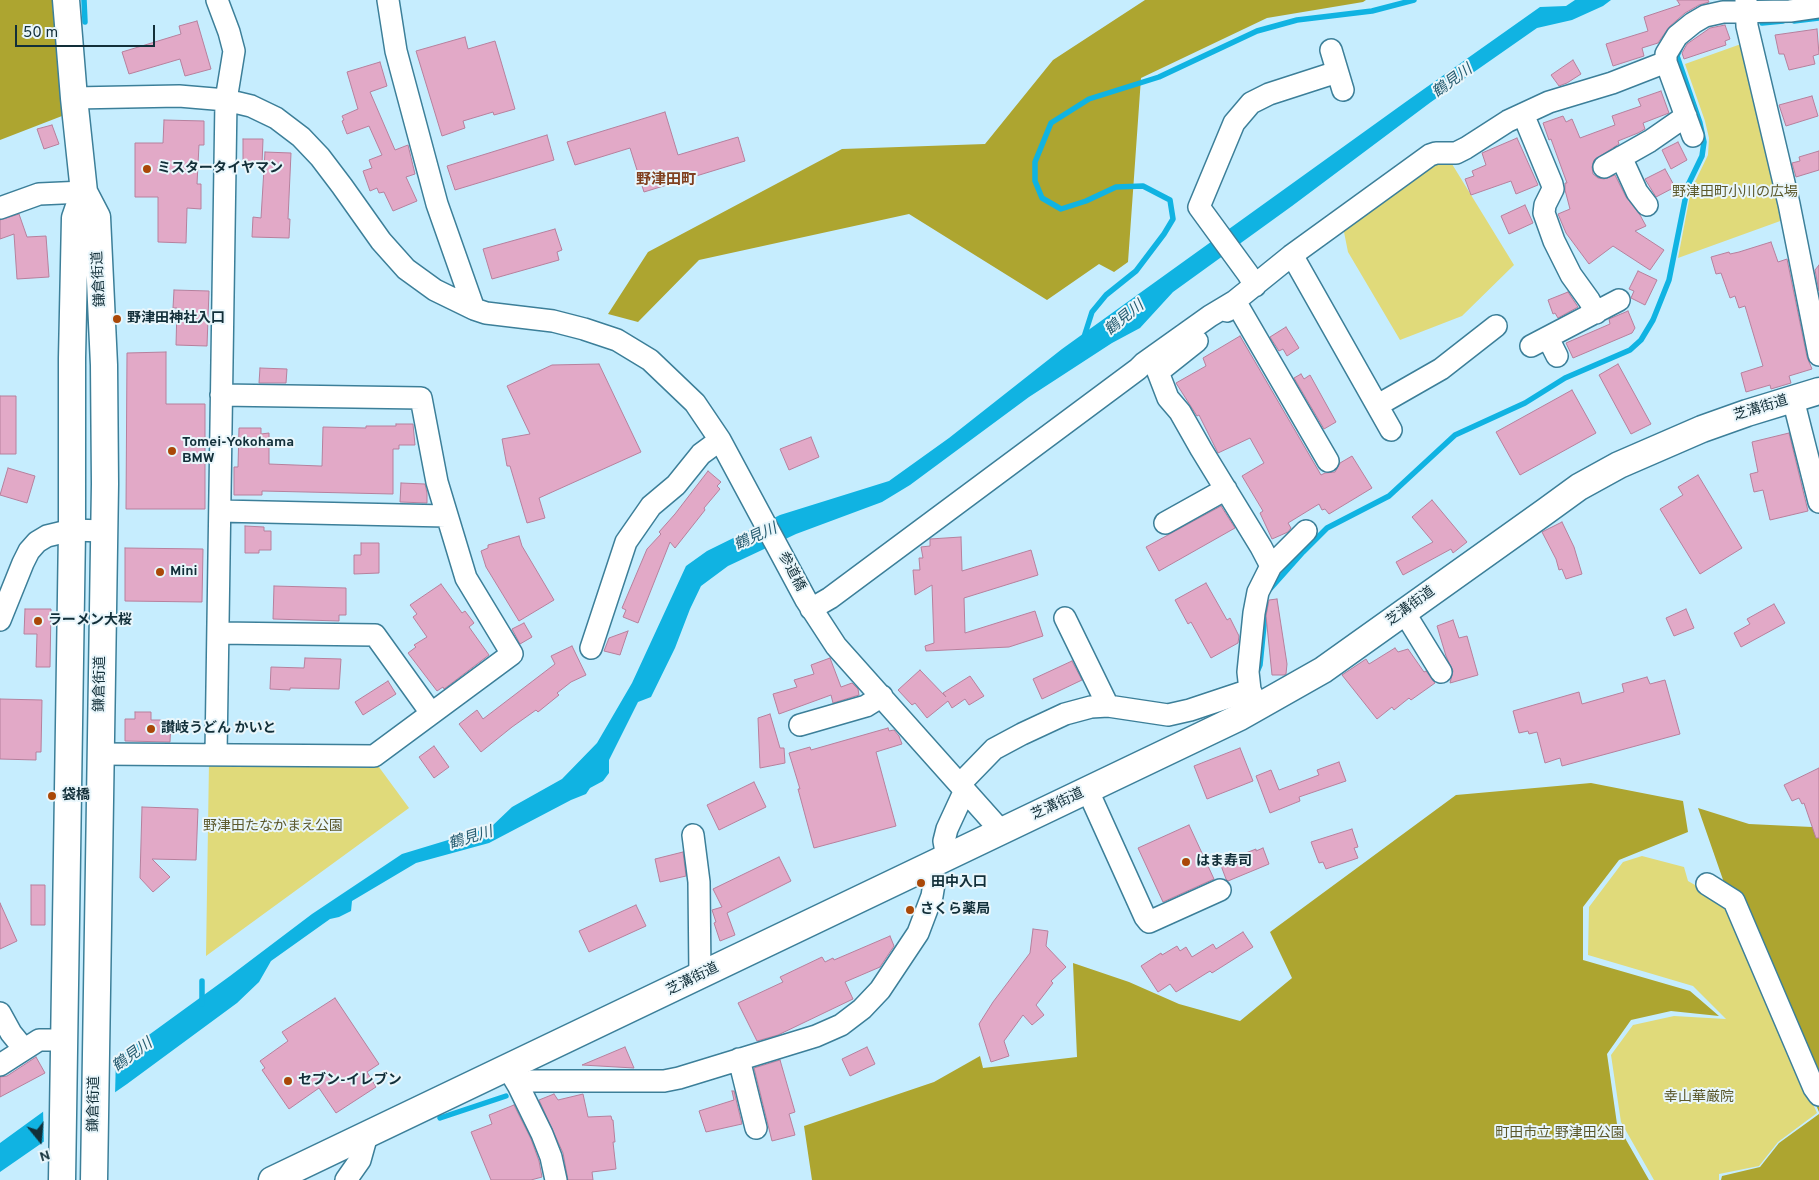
<!DOCTYPE html>
<meta charset="utf-8">
<style>
body{margin:0}
#map{position:relative;width:1819px;height:1180px;overflow:hidden;background:#c6edfe;font-family:Overpass,sans-serif}
canvas{display:block}
.north{position:absolute;left:15px;top:1115px;width:50px;height:50px;-webkit-text-stroke:4px #e9f6fb;paint-order:stroke;rotate:163deg;font-size:14px;font-weight:700;line-height:20px;text-align:center;color:#122f39}
.north::after{content:'';display:block;margin:auto;width:18px;height:22px;background:#122f39;clip-path:polygon(50% 0,100% 100%,50% 72%,0 100%)}
.scale{position:absolute;left:15px;top:25px;width:140px;height:22px;box-sizing:border-box;border:2px solid #122f39;border-top:0;padding-left:6px;font-size:15px;line-height:18px;white-space:nowrap;color:#122f39;-webkit-text-stroke:4px #e9f6fb;paint-order:stroke}
</style>
<div id="map">
<canvas width="1819" height="1180"></canvas>
<div class="north">N</div>
<div class="scale">50 m</div>
</div>
<script>
const ctx = document.querySelector('canvas').getContext('2d');
ctx.lineJoin = 'round';
function paint(path, color) { ctx.fillStyle = color; ctx.fill(path, 'evenodd'); }
const toPath = rows => new Path2D(rows.map(r => 'M' + r).join(''));
function strokePath(path, color, width, dash) { ctx.strokeStyle = color; ctx.lineWidth = width; ctx.lineCap = dash ? 'butt' : 'round'; ctx.setLineDash(dash || []); ctx.stroke(path); }
function drawText(font, color, halo, rows, align = 'center') {
  ctx.font = font + ' Overpass,"Noto Sans JP",sans-serif'; ctx.lineWidth = 4; ctx.setLineDash([]); ctx.textBaseline = 'middle'; ctx.strokeStyle = halo; ctx.fillStyle = color; for (const [text, x, y, turn = 0] of rows) {
    ctx.save(); ctx.translate(x, y); ctx.rotate((+turn || 0) * Math.PI / 180); ctx.textAlign = isNaN(turn) ? turn : align; if (halo) ctx.strokeText(text, 0, 0); ctx.fillText(text, 0, 0); ctx.restore();
  }
}
paint(toPath([
 [1741,44,1783,220,1678,258,1691,190,1708,155,1709,138,1705,121,1685,64],
 [1438,159,1452,164,1514,265,1462,316,1400,340,1348,252,1343,227],
 [209,762,376,763,409,808,206,956],
 [1642,856,1684,867,1688,881,1723,901,1817,1113,1778,1142,1759,1166,1719,1174,1719,1180,1654,1180,1621,1122,1611,1055,1633,1025,1674,1016,1726,1019,1693,986,1588,955,1589,907,1623,862]
]), '#e0da7a');
paint(toPath([
 [0,0,52,0,62,116,0,140],
 [1145,0,1366,0,1363,2,1267,18,1141,78,1128,262,1114,272,1099,264,1047,300,909,214,699,260,638,322,608,314,648,252,842,149,985,144,1053,60],
 [1591,783,1683,801,1688,832,1619,860,1583,907,1583,960,1690,991,1719,1016,1671,1011,1631,1020,1607,1054,1617,1124,1649,1180,812,1180,804,1126,934,1082,980,1056,983,1068,1077,1057,1073,963,1129,982,1179,1004,1240,1021,1292,978,1270,932,1456,795],
 [1698,808,1749,824,1812,827,1819,823,1819,1112,1736,917],
 [1819,1114,1819,1180,1721,1180,1722,1176,1760,1167,1779,1143]
]), '#ada530');
paint(toPath([
 [1575,0,1611,0,1603,6,1572,20,1537,28,1431,102,1292,206,1173,292,1140,328,1112,343,1029,397,910,485,882,502,796,534,728,566,701,586,690,609,675,648,651,697,638,702,609,760,609,773,603,781,590,788,586,794,571,800,489,843,416,863,352,901,351,911,339,917,330,919,271,961,259,982,237,1003,127,1084,0,1172,0,1143,230,976,312,914,402,854,491,827,512,807,562,779,597,743,632,683,686,566,707,551,780,515,889,481,949,438,1062,349,1407,101,1540,7,1566,6]
]), '#10b3e2');
paint(toPath([
 [116,1056,115,1096,44,1146,43,1108]
]), '#c6edfe');
strokePath(toPath([
 [84,0,85,22],
 [1794,21,1819,18],
 [1762,23,1783,21],
 [1084,337,1092,312,1106,295,1136,271,1164,234,1173,219,1170,200,1143,186,1116,187,1086,201,1061,209,1042,198,1035,181,1035,162,1051,123,1089,99,1159,77,1257,31,1297,20,1372,11,1414,0],
 [1270,589,1303,552,1327,528,1389,496,1455,435,1525,403,1565,378,1630,350,1641,340,1653,320,1669,280,1688,185,1702,156,1704,142,1700,123,1677,56,1680,49],
 [1257,672,1260,665,1266,605],
 [202,1004,202,981],
 [440,1118,506,1096]
]), '#10b3e2', 5.5);
const building = toPath([
 [1677,0,1708,0,1709,2,1699,5,1685,13,1669,27,1658,43,1642,48,1644,56,1613,66,1606,44,1648,31,1644,17,1680,5,1677,0],
 [197,21,211,69,185,76,180,59,129,74,122,52,181,34,179,26,197,21],
 [1725,25,1730,39,1725,41,1726,45,1684,59,1682,53,1687,44,1710,28,1725,25],
 [1817,29,1819,54,1813,56,1815,64,1789,70,1784,54,1779,54,1775,35,1817,29],
 [465,37,468,49,495,41,515,109,494,115,493,112,463,121,465,128,442,136,416,51,465,37],
 [1573,60,1581,74,1567,83,1559,86,1551,75,1573,60],
 [380,62,387,86,370,92,395,150,408,145,415,174,406,177,417,201,393,211,384,192,379,193,377,188,370,191,363,171,372,168,369,160,382,155,369,126,347,134,342,121,344,120,342,116,358,109,347,72,380,62],
 [1661,91,1669,113,1643,123,1645,129,1638,133,1618,141,1619,144,1594,160,1592,167,1593,174,1598,178,1604,179,1615,175,1626,197,1640,215,1646,226,1635,231,1664,250,1650,270,1613,246,1589,264,1566,233,1558,214,1570,209,1565,190,1565,183,1567,183,1551,139,1549,140,1543,123,1563,116,1566,122,1572,119,1580,138,1615,125,1612,116,1641,106,1638,99,1661,91],
 [1812,96,1818,116,1786,126,1779,105,1812,96],
 [665,112,678,155,738,137,745,161,644,192,630,148,575,165,567,142,665,112],
 [164,120,204,121,204,145,199,145,197,184,201,184,201,209,187,208,186,243,158,242,158,197,135,197,135,143,163,143,164,120],
 [52,125,59,144,44,149,37,129,52,125],
 [547,135,554,160,455,190,447,166,547,135],
 [1517,138,1538,185,1516,194,1511,181,1471,195,1465,179,1474,176,1472,171,1486,165,1482,153,1517,138],
 [243,139,263,139,262,165,243,165,243,139],
 [1678,142,1687,160,1671,169,1662,150,1678,142],
 [1819,151,1819,170,1796,177,1792,163,1800,161,1799,157,1819,151],
 [265,152,291,153,288,219,290,219,289,238,252,237,253,217,261,218,265,152],
 [1665,169,1675,187,1656,197,1645,179,1665,169],
 [1525,205,1533,223,1509,234,1501,216,1525,205],
 [19,214,27,237,46,236,49,277,17,279,14,234,0,239,0,220,19,214],
 [555,229,562,250,557,252,559,260,492,279,483,249,555,229],
 [1771,242,1778,262,1787,259,1807,357,1812,369,1789,376,1791,383,1771,389,1770,385,1746,392,1741,373,1763,366,1745,306,1739,308,1735,296,1730,298,1721,273,1716,274,1711,257,1729,252,1730,254,1739,252,1771,242],
 [1819,265,1819,291,1815,270,1819,265],
 [1638,271,1657,280,1645,305,1631,298,1634,291,1629,289,1638,271],
 [174,290,209,291,207,346,176,345,177,308,173,308,174,290],
 [1568,292,1578,307,1558,318,1555,313,1553,314,1548,300,1568,292],
 [1628,311,1635,328,1632,333,1573,358,1566,343,1610,324,1609,319,1628,311],
 [1286,327,1299,348,1287,356,1283,349,1279,351,1270,337,1286,327],
 [1240,336,1321,475,1325,473,1335,472,1340,463,1352,456,1372,488,1329,514,1325,509,1322,510,1319,504,1288,523,1291,528,1288,532,1272,539,1260,513,1263,511,1242,476,1264,463,1250,438,1218,453,1199,415,1197,416,1176,383,1206,366,1203,358,1240,336],
 [166,352,166,404,205,404,205,509,126,509,127,353,166,352],
 [599,364,641,452,539,498,545,518,527,523,510,466,507,466,502,439,530,434,507,386,552,365,599,364],
 [1618,364,1651,424,1631,434,1599,375,1618,364],
 [260,368,287,369,286,383,259,383,260,368],
 [1301,374,1304,379,1310,375,1336,422,1324,429,1294,378,1301,374],
 [1572,390,1596,433,1520,475,1496,432,1572,390],
 [0,396,16,396,16,454,0,454,0,396],
 [396,424,413,424,415,445,399,445,399,449,393,449,393,494,262,491,262,495,234,495,234,467,238,467,239,428,261,428,261,434,269,433,269,464,320,466,322,466,323,427,366,428,366,426,396,426,396,424],
 [1789,433,1808,511,1770,520,1763,490,1754,492,1750,474,1758,472,1752,442,1789,433],
 [811,437,819,457,789,470,780,449,811,437],
 [8,468,35,476,27,503,0,495,8,468],
 [708,471,721,482,717,486,720,489,704,508,705,510,675,548,670,542,638,623,623,617,626,610,622,608,647,549,661,534,659,532,675,514,708,471],
 [1698,475,1742,548,1700,574,1660,509,1683,495,1678,487,1698,475],
 [401,483,425,484,427,493,427,503,400,502,401,483],
 [1432,500,1467,542,1453,553,1451,549,1403,575,1396,562,1433,542,1412,517,1432,500],
 [1221,506,1235,528,1159,571,1146,547,1221,506],
 [1562,522,1574,547,1582,574,1566,579,1562,569,1559,570,1556,559,1542,532,1562,522],
 [245,526,264,527,264,531,271,531,271,550,259,550,259,553,245,553,245,526],
 [519,536,522,546,554,600,519,621,486,567,481,551,488,548,488,545,519,536],
 [961,537,962,571,1031,550,1038,575,964,598,965,633,1035,611,1043,636,1009,647,926,651,925,646,934,643,932,585,915,595,913,570,920,570,919,558,923,558,921,547,930,546,930,539,961,537],
 [361,543,379,543,379,573,354,574,354,555,361,555,361,543],
 [125,548,203,549,202,602,125,601,125,548],
 [1206,583,1227,620,1230,618,1239,636,1238,643,1211,658,1191,622,1188,624,1175,600,1206,583],
 [441,584,462,613,465,611,474,623,469,627,489,655,444,689,443,687,437,691,408,653,416,647,414,645,427,637,413,617,417,614,410,605,441,584],
 [274,586,346,588,346,615,339,615,339,621,273,619,274,586],
 [1277,599,1287,664,1286,674,1284,675,1272,675,1266,616,1269,600,1277,599],
 [1774,604,1785,623,1741,647,1734,633,1750,624,1747,619,1774,604],
 [25,609,51,609,50,667,36,667,37,634,24,634,25,609],
 [1686,609,1694,628,1674,636,1666,618,1686,609],
 [1453,620,1459,638,1467,636,1478,675,1450,683,1453,671,1446,656,1437,626,1453,620],
 [524,623,532,637,520,644,512,629,524,623],
 [628,631,620,655,604,651,609,638,628,631],
 [572,646,586,675,571,682,557,693,559,695,538,712,536,710,512,727,481,752,459,724,477,710,483,719,555,664,551,656,572,646],
 [1395,648,1398,652,1408,649,1424,672,1426,671,1435,683,1411,700,1409,698,1394,710,1392,707,1377,719,1342,675,1366,659,1369,664,1395,648],
 [305,658,341,659,339,689,290,688,290,690,270,689,271,667,304,668,305,658],
 [830,658,841,687,852,683,858,689,859,695,833,703,831,695,779,714,773,694,797,687,794,680,814,674,811,665,830,658],
 [1072,661,1082,680,1042,699,1033,679,1072,661],
 [920,670,946,697,943,693,970,676,984,696,969,705,965,699,952,708,948,701,927,718,915,703,912,705,898,690,920,670],
 [1647,677,1650,684,1665,680,1680,734,1562,766,1560,758,1545,763,1537,732,1529,734,1528,731,1519,733,1513,711,1579,692,1582,704,1624,692,1622,684,1647,677],
 [388,681,396,694,363,715,355,702,388,681],
 [0,699,42,700,41,752,36,752,36,760,0,759,0,699],
 [135,712,151,712,151,720,171,720,170,742,125,741,125,719,135,719,135,712],
 [770,714,780,748,784,748,785,763,760,768,758,718,770,714],
 [888,728,889,731,894,730,899,736,902,744,876,752,896,826,814,848,798,789,800,789,789,753,810,747,811,750,888,728],
 [434,746,449,767,434,778,419,757,434,746],
 [1240,748,1253,781,1207,799,1194,766,1240,748],
 [1339,762,1346,781,1299,797,1300,801,1270,813,1256,776,1271,770,1279,790,1319,775,1317,770,1339,762],
 [1819,768,1819,838,1816,838,1804,803,1802,804,1799,798,1792,801,1784,785,1819,768],
 [754,782,766,807,719,830,707,805,754,782],
 [142,807,198,809,196,860,152,859,170,877,153,892,140,878,142,807],
 [1189,825,1214,879,1163,902,1138,848,1189,825],
 [1352,829,1358,847,1354,848,1358,858,1326,869,1323,862,1319,863,1311,842,1352,829],
 [1263,848,1269,864,1228,881,1226,879,1220,863,1256,849,1256,851,1263,848],
 [683,852,686,876,660,882,655,859,683,852],
 [779,857,791,881,727,913,735,935,720,941,714,923,716,922,712,910,722,907,713,889,779,857],
 [31,885,45,885,45,925,31,925,31,885],
 [0,903,17,941,0,949,0,903],
 [636,905,646,926,589,952,579,931,636,905],
 [1033,929,1048,931,1046,946,1066,967,1051,981,1053,983,1036,1005,1044,1015,1032,1025,1023,1015,1004,1041,1009,1056,991,1062,979,1024,993,1002,1030,953,1033,929],
 [1243,932,1253,947,1212,973,1210,971,1176,992,1170,984,1158,992,1141,966,1161,953,1162,955,1177,946,1180,951,1186,947,1192,957,1213,944,1216,949,1243,932],
 [890,936,894,946,880,967,845,982,853,999,778,1035,757,1041,738,1003,783,982,780,977,822,957,825,962,833,958,834,960,890,936],
 [335,998,379,1064,367,1072,376,1087,336,1113,319,1088,289,1109,262,1070,265,1068,260,1061,288,1041,282,1032,335,998],
 [625,1047,634,1068,582,1065,625,1047],
 [867,1047,875,1064,850,1076,842,1059,867,1047],
 [36,1057,45,1073,0,1097,0,1077,7,1076,36,1057],
 [780,1060,795,1112,789,1114,795,1135,772,1141,754,1068,780,1060],
 [732,1091,734,1091,742,1124,706,1132,699,1111,734,1100,732,1091],
 [554,1094,558,1100,583,1094,588,1117,611,1116,612,1120,613,1120,615,1142,613,1142,616,1169,592,1172,593,1180,568,1180,563,1153,539,1100,554,1094],
 [514,1105,531,1139,539,1161,542,1177,531,1180,491,1180,471,1132,492,1124,489,1115,514,1105]
]);
paint(building, '#e2a9c7');
strokePath(building, '#b6809d', 1);
const minor = toPath([
 [388,0,396,51,437,204,474,309],
 [1746,0,1747,26,1789,204,1819,355],
 [1331,50,1343,90],
 [74,98,179,96,226,100,251,106,276,118,301,137,320,157,342,186,381,241,406,269,435,290,474,309,486,313,553,321,584,329,617,340,650,360,695,403,720,440,806,600,836,646,1002,832],
 [1523,114,1552,184,1553,189,1545,205,1544,213,1554,241,1571,275,1589,300,1596,313],
 [1693,136,1666,62,1666,54,1677,36,1693,23,1705,16,1723,12,1790,11,1819,7],
 [1621,157,1637,192,1647,205],
 [1604,167,1650,141,1686,116],
 [0,208,39,194,84,192],
 [1292,255,1391,430],
 [1255,286,1248,274,1199,207,1234,123,1251,103,1269,94,1337,72],
 [1227,311,1235,301,1328,461],
 [1548,338,1557,356],
 [1197,341,1158,372,1168,398,1180,412,1201,449,1261,547,1271,566],
 [1531,346,1619,300],
 [1793,399,1819,502],
 [1378,405,1441,369,1496,326],
 [220,511,446,516],
 [1165,523,1226,489],
 [811,609,830,598,1138,369,1144,363,1210,316,1235,301,1292,255,1430,155,1436,153,1456,153,1466,148,1508,121,1549,102,1612,83,1666,62],
 [1404,612,1441,672],
 [1065,618,1108,706],
 [0,620,23,563,29,551,37,542,47,536,72,530,104,531],
 [218,633,375,635,431,713],
 [591,648,626,542,651,506,676,485,701,454,720,440],
 [1256,703,1250,690,1248,672,1254,613,1258,592,1271,566,1306,531],
 [800,725,866,706,882,696],
 [100,754,374,756,512,654,466,578,437,482,421,398,221,395],
 [216,754,226,100,234,51,229,32,217,0],
 [960,784,994,749,1022,734,1065,714,1091,707,1108,706,1168,715,1190,710,1250,690],
 [1088,791,1145,917,1149,922,1220,890],
 [693,835,699,882,700,976],
 [947,857,944,841,947,829,965,790],
 [1707,884,1734,901,1814,1088,1819,1095],
 [0,1013,11,1033,24,1049],
 [739,1059,756,1128],
 [0,1065,39,1040,64,1040],
 [512,1075,518,1085,542,1134,551,1157,556,1180],
 [518,1085,532,1081,664,1081,679,1078,816,1036,841,1025,862,1009,880,990,918,933,932,896,934,884,930,866],
 [346,1180,360,1160,367,1135]
]);
const major = toPath([
 [66,0,74,98,84,192,97,217,104,365,105,484,94,1180],
 [62,1180,72,530,72,358,75,218,84,192],
 [272,1180,1240,717,1323,670,1546,511,1579,487,1619,465,1702,429,1747,413,1819,391]
]);
strokePath(minor, '#3c7f99', 24);
strokePath(major, '#3c7f99', 29);
strokePath(minor, '#fff', 21);
strokePath(major, '#fff', 26);
for (const [x, y, r, color] of [
 [147,169,5,"#aa4808"],
 [117,319,5,"#aa4808"],
 [172,451,5,"#aa4808"],
 [160,572,5,"#aa4808"],
 [38,621,5,"#aa4808"],
 [151,729,5,"#aa4808"],
 [52,796,5,"#aa4808"],
 [1186,862,5,"#aa4808"],
 [921,883,5,"#aa4808"],
 [910,910,5,"#aa4808"],
 [288,1081,5,"#aa4808"]
]) { const dot = new Path2D(); dot.arc(x, y, r, 0, 2 * Math.PI); ctx.fillStyle = color; ctx.fill(dot); strokePath(dot, '#e9f6fb', 2); }
drawText('bold 14px', '#122f39', '#e9f6fb', [
 ["ミスタータイヤマン",157,169],
 ["野津田神社入口",127,319],
 ["Tomei-Yokohama",182,443],
 ["BMW",182,459],
 ["Mini",170,572],
 ["ラーメン大桜",48,621],
 ["讃岐うどん かいと",161,729],
 ["袋橋",62,796],
 ["はま寿司",1196,862],
 ["田中入口",931,883],
 ["さくら薬局",920,910],
 ["セブン-イレブン",298,1081]
], 'left');
drawText('14px', '#5b582b', '#e9f6fb', [
 ["野津田町小川の広場",1735,193],
 ["野津田たなかまえ公園",273,827],
 ["幸山華厳院",1699,1098],
 ["町田市立 野津田公園",1560,1134]
]);
drawText('14px', '#122f39', '#e9f6fb', [
 ["鎌倉街道",100,279,-93],
 ["芝溝街道",1761,409,-17],
 ["参道橋",791,572,62],
 ["芝溝街道",1411,607,-36],
 ["鎌倉街道",101,684,-89],
 ["芝溝街道",1058,805,-25],
 ["芝溝街道",693,980,-26],
 ["鎌倉街道",95,1104,-89]
]);
drawText('italic 15px', '#265c70', '#e9f6fb', [
 ["鶴見川",1453,82,-36],
 ["鶴見川",1125,319,-39],
 ["鶴見川",756,538,-24],
 ["鶴見川",471,839,-17],
 ["鶴見川",133,1056,-36]
]);
drawText('bold 15px', '#80401f', '#e9f6fb', [
 ["野津田町",666,181]
]);
</script>
